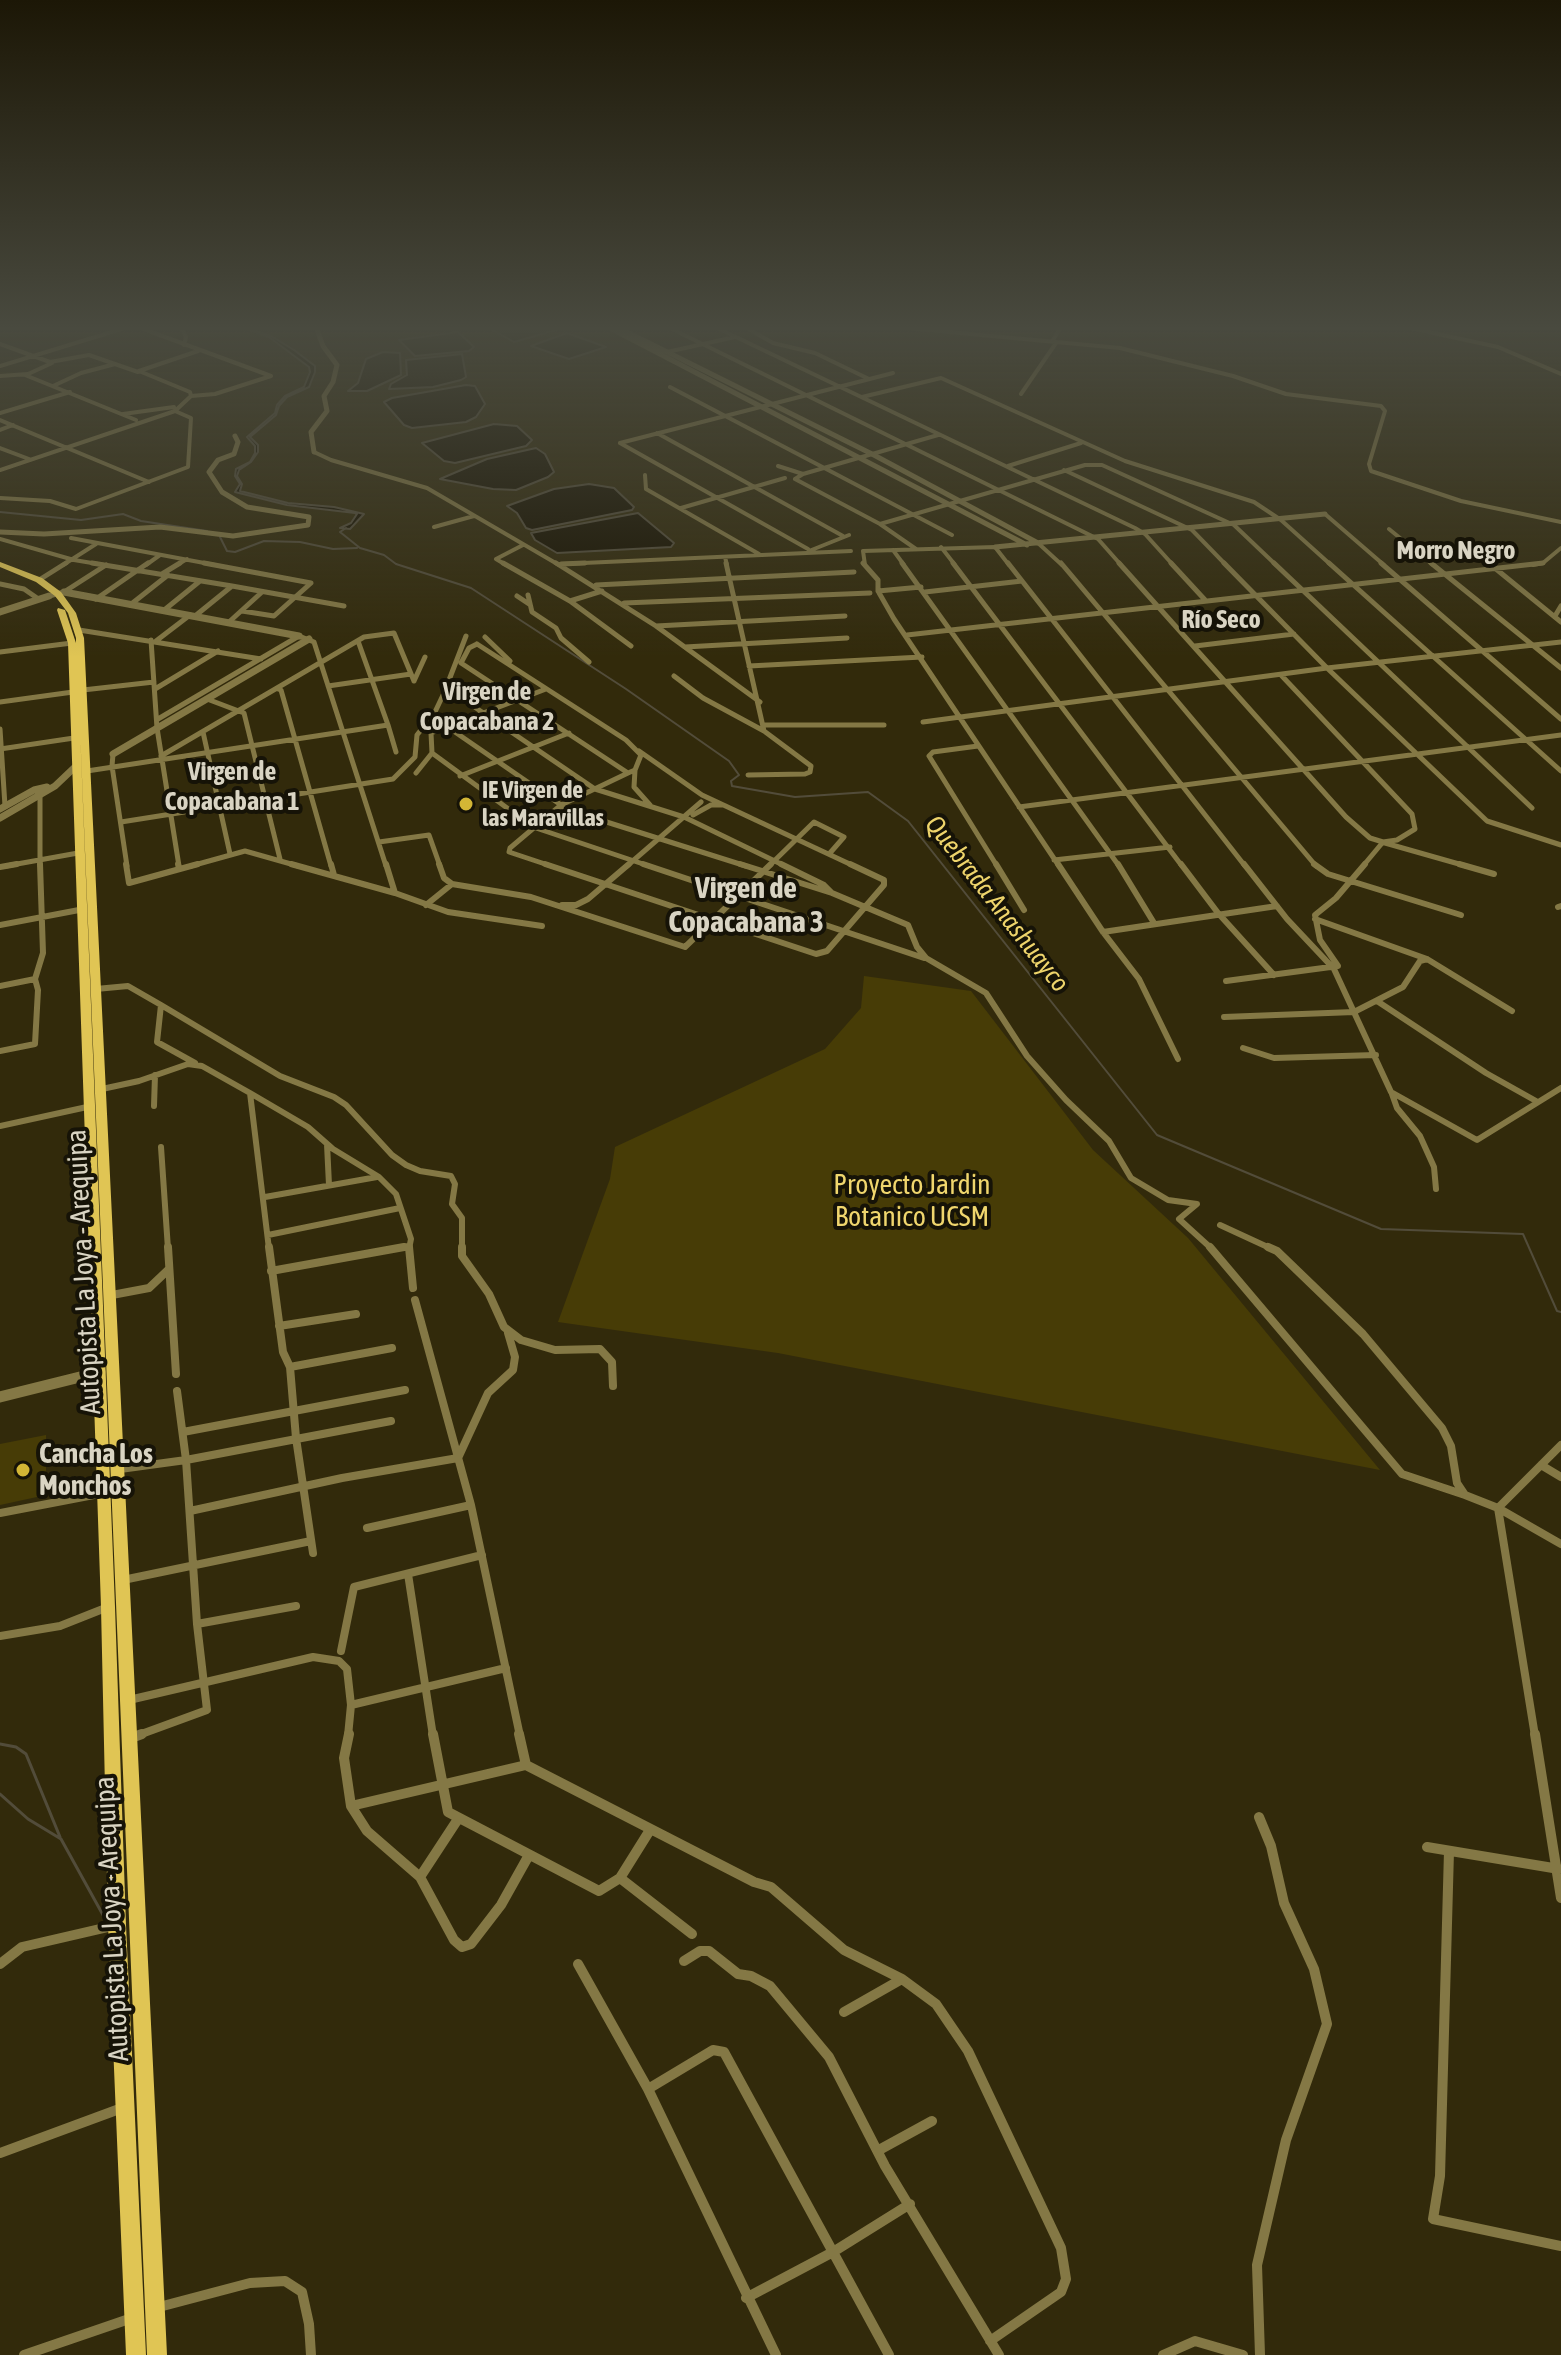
<!DOCTYPE html>
<meta charset="utf-8">
<style>
body{margin:0}
canvas{display:block;background:#322a0b}
</style>
<canvas width="1561" height="2355"></canvas>
<script>
const ctx = document.querySelector('canvas').getContext('2d');
ctx.lineJoin = 'round';
function paint(path, color) { ctx.fillStyle = color; ctx.fill(path, 'evenodd'); }
const toPath = rows => new Path2D(rows.map(r => 'M' + r).join(''));
function strokePath(path, color, width, dash) { ctx.strokeStyle = color; ctx.lineWidth = width; ctx.lineCap = dash ? 'butt' : 'round'; ctx.setLineDash(dash || []); ctx.stroke(path); }
function drawText(font, color, halo, rows, align = 'center') {
  ctx.font = font + ' "Asap Condensed",sans-serif'; ctx.lineWidth = 8; ctx.setLineDash([]); ctx.textBaseline = 'middle'; ctx.strokeStyle = halo; ctx.fillStyle = color; for (const [text, x, y, turn = 0] of rows) {
    ctx.save(); ctx.translate(x, y); ctx.rotate((+turn || 0) * Math.PI / 180); ctx.textAlign = isNaN(turn) ? turn : align; if (halo) ctx.strokeText(text, 0, 0); ctx.fillText(text, 0, 0); ctx.restore();
  }
}
paint(toPath([
 [864,976,971,991,1093,1150,1188,1238,1380,1470,778,1353,558,1322,610,1179,615,1147,825,1049,861,1008],
 [46,1435,46,1495,0,1505,0,1444]
]), '#473c06');
const water = toPath([
 [243,327,271,336,294,350,315,366,315,372,309,387,287,397,279,406,276,415,250,437,258,445,258,452,251,462,239,470,237,476,242,484,240,491,288,503,334,507,364,514,350,529,340,528,351,523,357,514,355,513,287,505,235,492,240,484,235,476,236,469,250,462,255,453,255,446,247,437,275,413,277,405,285,396,304,387,310,372,309,367,269,337,243,327],
 [487,327,563,327,563,328,514,342,487,327],
 [458,332,474,347,469,351,415,356,399,340,458,332],
 [567,333,606,347,569,359,531,346,567,333],
 [383,352,400,353,401,375,367,391,348,391,358,383,366,359,383,352],
 [462,354,466,377,461,380,433,387,389,389,391,384,407,375,406,360,462,354],
 [466,385,475,386,485,404,476,417,466,422,412,428,404,425,384,402,392,398,466,385],
 [494,424,517,426,532,440,526,446,455,463,444,461,422,443,494,424],
 [536,448,545,454,554,472,548,477,516,490,493,489,440,479,487,459,536,448],
 [589,484,614,488,634,507,632,510,532,530,526,528,517,513,507,506,554,489,589,484],
 [638,513,674,543,671,547,557,553,535,540,531,533,638,513]
]);
paint(water, '#181200');
strokePath(water, '#524c3a', 2);
strokePath(toPath([
 [243,327,257,333],
 [0,512,81,520,123,514,141,521,207,531],
 [346,528,340,532,360,548,384,555,396,564,471,588,626,689,729,761,739,775,731,781,732,786,795,797,868,792,908,821,1157,1135,1381,1229,1523,1234,1557,1311,1561,1312],
 [220,537,227,551,235,552,264,541,300,542,333,549,357,548]
]), '#524c3a', 2);
strokePath(toPath([
 [0,1744,16,1747,26,1754,60,1837],
 [0,1794,28,1819,61,1839,103,1915]
]), '#524c3a', 3);
strokePath(toPath([
 [138,327,271,376,215,394,191,396],
 [181,327,186,337,184,345],
 [668,327,1098,539,1121,565],
 [715,327,1135,528,1145,534,1173,565],
 [745,327,773,343,815,353,869,379],
 [896,327,1120,348,1233,376,1286,394,1381,406,1385,411,1369,464,1371,471,1461,501,1561,522],
 [1406,327,1498,347,1561,374],
 [0,344,50,362,89,355,138,372],
 [667,352,735,337],
 [0,366,128,327],
 [25,375,136,420],
 [26,375,52,363],
 [0,376,28,374],
 [53,386,81,373,115,364],
 [670,387,952,535],
 [1021,394,1056,343,1053,340,1061,327],
 [862,397,941,378,1125,461,1254,502,1281,520,1331,565],
 [0,413,70,392],
 [123,414,174,407],
 [0,420,149,482],
 [0,430,13,425],
 [657,433,843,536],
 [620,443,893,373],
 [620,443,808,549],
 [0,448,29,459],
 [314,452,331,460,427,488,559,565],
 [778,466,803,474],
 [1008,466,1081,443],
 [0,470,175,411,191,396,190,392,139,371,198,351],
 [1064,470,1192,530,1226,565],
 [645,475,646,489,759,554],
 [0,498,50,501,76,509,188,467,191,418,175,411],
 [681,508,785,478],
 [1325,514,1384,565],
 [880,524,795,479,803,474,938,435],
 [434,527,474,516],
 [1389,529,1433,565],
 [71,538,215,565],
 [0,539,74,560,104,565],
 [1038,543,1062,565],
 [941,547,955,565],
 [916,549,880,524,1085,465,1102,465,1234,525,1276,565],
 [893,550,904,565],
 [809,551,849,535],
 [725,557,727,565],
 [561,564,851,551],
 [63,565,96,544],
 [146,565,160,555],
 [177,565,187,559],
 [506,565,496,559,523,545],
 [865,565,863,551,995,547,1009,565],
 [1533,565,1543,563,1561,548]
]), '#847845', 4);
strokePath(toPath([
 [92,563,232,586,195,616],
 [204,563,311,583,274,616,242,611],
 [503,563,570,601,631,646],
 [556,563,656,626,760,702],
 [726,563,764,731,811,766,810,772,805,774,748,775],
 [863,563,878,580,878,591,894,619,1059,866],
 [902,563,1119,866],
 [953,563,1182,866],
 [1008,563,1245,866],
 [1061,563,1316,866],
 [1119,563,1346,817,1370,838,1383,842,1363,866],
 [1171,563,1206,601],
 [1224,563,1327,668,1487,821,1561,845],
 [1274,563,1532,808],
 [1329,563,1561,771],
 [1381,563,1561,719],
 [1431,563,1561,668],
 [561,564,585,563],
 [1496,569,1561,622],
 [162,574,180,563],
 [39,580,66,563],
 [0,584,24,589,37,598],
 [596,585,854,572],
 [232,586,344,606],
 [878,591,921,587],
 [925,592,1022,581],
 [528,595,532,612,556,628,561,638,589,662],
 [49,596,64,592,106,565],
 [517,596,529,604],
 [96,599,148,563],
 [570,601,602,591],
 [624,603,870,593],
 [130,605,168,575],
 [163,611,200,581],
 [1555,616,1561,606],
 [229,622,262,592],
 [656,626,845,616],
 [79,630,261,659],
 [907,635,1543,563],
 [466,636,444,693,454,693,595,789,684,817,785,866],
 [485,637,510,661],
 [151,640,157,728,179,866],
 [156,641,190,615],
 [358,641,388,725],
 [477,644,626,740,641,755,635,770,628,773,461,663,469,648,477,644],
 [1195,646,1294,634],
 [685,647,847,638],
 [0,652,72,643],
 [749,666,922,657],
 [1281,675,1412,814,1415,829,1397,840,1383,842],
 [674,676,703,698,764,731],
 [414,681,425,657],
 [328,686,411,674],
 [155,689,218,651],
 [278,689,281,690,331,866],
 [546,689,431,733,432,753,533,827,649,866],
 [83,690,154,682],
 [207,699,244,713,280,859],
 [0,702,73,692],
 [158,719,299,636,314,642,386,866],
 [429,720,439,721,561,805],
 [923,722,1327,668,1561,642],
 [764,725,884,725],
 [0,729,5,806],
 [203,732,230,854],
 [978,746,933,752,929,756,997,866],
 [0,749,74,738],
 [639,751,702,795,854,866],
 [113,754,112,766,127,866],
 [161,756,364,637,394,633,414,681],
 [635,770,634,787,650,805],
 [87,771,388,725,396,752],
 [416,773,432,753],
 [460,776,569,733],
 [40,794,40,866],
 [559,807,746,866],
 [1019,807,1561,735],
 [693,815,711,805,722,805],
 [121,822,393,779,415,757,417,735,435,712,444,693],
 [379,842,429,835,440,866],
 [1385,843,1466,866],
 [1054,860,1170,847],
 [6,866,78,853],
 [191,866,245,851,298,866],
 [551,866,509,852,510,848,561,805,628,773],
 [627,866,701,802],
 [769,866,814,822,844,837,830,853]
]), '#847845', 5);
strokePath(toPath([
 [126,864,129,883,198,864],
 [178,864,179,869],
 [291,864,395,893,448,912,542,926],
 [331,864,334,875],
 [386,864,395,893],
 [439,864,444,878,452,884,531,897,685,947,771,864],
 [545,864,816,954,827,951,884,885,884,880,850,864],
 [643,864,924,958],
 [740,864,832,893,908,925,917,947,926,958,986,993,1027,1056,1066,1100,1109,1141,1131,1178,1168,1200,1197,1204,1179,1219,1212,1249],
 [781,864,824,885,831,892],
 [996,864,1024,910],
 [1058,864,1103,932,1139,979,1178,1059],
 [1118,864,1154,923],
 [1181,864,1218,913,1274,975],
 [1244,864,1287,919,1334,969,1391,1092,1477,1140,1561,1088],
 [1314,864,1328,874,1461,915],
 [1459,864,1494,874],
 [0,867,17,864],
 [426,905,452,884],
 [562,905,576,905,588,899,629,864],
 [1558,907,1561,906],
 [1315,919,1427,959,1512,1011],
 [0,925,79,910],
 [1103,932,1277,906],
 [1226,981,1338,966,1320,940,1315,915,1336,898,1365,864],
 [0,986,35,979],
 [96,989,128,986,161,1005,157,1042,195,1063],
 [1377,1001,1486,1073,1536,1101],
 [161,1005,280,1076,334,1097,346,1105,392,1155,406,1165,420,1171,451,1176,455,1184,452,1204,462,1218,462,1249],
 [1224,1017,1354,1012,1403,987,1420,961,1427,959],
 [1243,1048,1274,1058,1376,1055],
 [0,1051,35,1044,38,990,35,979,43,953,40,864],
 [102,1089,139,1081,188,1064,202,1066,250,1093,269,1249],
 [250,1093,308,1127,333,1149,379,1177,396,1194,411,1239,409,1249],
 [1392,1094,1397,1108,1420,1136,1434,1167,1436,1189],
 [154,1106,155,1075],
 [0,1126,87,1107],
 [327,1144,329,1185],
 [161,1147,168,1249],
 [265,1197,377,1177],
 [1220,1225,1272,1249],
 [268,1235,400,1208],
 [393,1249,409,1246]
]), '#847845', 6);
strokePath(toPath([
 [168,1247,176,1374],
 [269,1247,283,1352,290,1367,296,1438,313,1553],
 [409,1247,413,1288],
 [462,1247,462,1256,489,1294,504,1327,521,1340,555,1350,600,1349,612,1362,613,1386],
 [1210,1247,1402,1474,1465,1495],
 [1268,1247,1277,1251,1363,1334,1442,1428,1451,1446,1457,1483,1465,1495,1498,1508,1561,1544],
 [271,1271,404,1247],
 [112,1295,149,1288,168,1270],
 [415,1300,471,1505,520,1736],
 [279,1326,356,1314],
 [290,1367,392,1348],
 [183,1432,405,1390],
 [1541,1465,1561,1477],
 [120,1469,186,1460,391,1421],
 [190,1511,342,1478,458,1458,488,1393,513,1370,515,1357,508,1333],
 [0,1513,104,1493],
 [367,1528,471,1505],
 [408,1574,433,1736],
 [123,1580,311,1541],
 [197,1624,296,1606],
 [0,1636,60,1626,108,1607],
 [341,1651,354,1587,482,1555],
 [129,1700,313,1657,339,1661,347,1669,351,1705,348,1736],
 [351,1705,506,1668],
 [136,1736,207,1710,197,1624,186,1460,177,1391],
 [1535,1736,1498,1508,1561,1445]
]), '#847845', 8);
strokePath(toPath([
 [349,1734,344,1758,351,1806,367,1831,420,1877,454,1940,462,1947,471,1944,501,1905,529,1855],
 [433,1734,448,1812,599,1891,620,1878,650,1830],
 [519,1734,526,1765,754,1882,771,1887,844,1950,902,1979,936,2004,968,2051,1061,2248,1066,2279,1061,2292,990,2341],
 [1535,1734,1561,1898],
 [131,1738,142,1734],
 [351,1806,526,1765],
 [1259,1817,1271,1846,1284,1903,1314,1969,1327,2024,1286,2140,1257,2265,1260,2355],
 [1427,1847,1559,1869],
 [1449,1851,1440,2176,1433,2219,1561,2246],
 [420,1877,458,1819],
 [620,1878,692,1934],
 [684,1961,700,1951,709,1951,738,1974,751,1976,770,1986,829,2057,885,2166,999,2355],
 [0,1964,22,1947,117,1925],
 [578,1964,648,2089,776,2355],
 [844,2012,902,1979],
 [648,2089,713,2050,724,2052,889,2355],
 [879,2150,932,2121],
 [0,2153,122,2108],
 [746,2298,833,2252,910,2204],
 [159,2307,250,2283,285,2281,302,2292,309,2324,311,2355],
 [24,2355,132,2318],
 [1163,2355,1195,2341,1243,2355]
]), '#847845', 10);
strokePath(toPath([
 [608,327,1027,545],
 [617,327,872,454,1038,543],
 [314,452,311,432,327,411,324,396,333,382,337,365,323,346,316,327],
 [0,532,44,534,160,527,233,536,308,525,309,517,247,507,222,492,209,472,218,460,234,454,238,442,235,436],
 [995,547,1325,514]
]), '#847845', 5);
strokePath(toPath([
 [64,592,299,636],
 [0,612,49,596],
 [113,754,309,639],
 [0,809,34,790,47,787],
 [0,818,55,786,75,767]
]), '#847845', 7);
strokePath(toPath([
 [0,1397,100,1372]
]), '#847845', 11);
paint(toPath([
 [0,562,42,578,61,592,76,613,84,638,167,2355,147,2355,80,729,115,1607,126,1925,146,2355,126,2355,108,1925,101,1607,68,643,57,610,58,608,65,610,76,643,76,638,68,613,55,596,36,582,0,567,0,562]
]), '#e0c554');
const sky = ctx.createLinearGradient(0, 0, 0, 657);
sky.addColorStop(0, '#1c1706');
sky.addColorStop(0.5, '#494a3f');
sky.addColorStop(1, '#494a3f00');
ctx.fillStyle = sky;
ctx.fillRect(0, 0, 1561, 657);
for (const [x, y, r, color] of [
 [466,804,8,"#d3b635"],
 [23,1470,8,"#d3b635"]
]) { const dot = new Path2D(); dot.arc(x, y, r, 0, 2 * Math.PI); ctx.fillStyle = color; ctx.fill(dot); strokePath(dot, '#161307', 3); }
drawText('bold 24px', '#d9d4c3', '#161307', [
 ["IE Virgen de",482,790],
 ["las Maravillas",482,818]
], 'left');
drawText('bold 26px', '#d9d4c3', '#161307', [
 ["Morro Negro",1456,551],
 ["Virgen de",487,692],
 ["Copacabana 2",487,722],
 ["Virgen de",232,772],
 ["Copacabana 1",232,802]
]);
drawText('bold 26px', '#d9d4c3', '#161307', [
 ["Río Seco",1221,620]
]);
drawText('italic 26px', '#eed46b', '#161307', [
 ["Quebrada Anashuayco",997,904,52]
]);
drawText('28px', '#f0d66d', '#161307', [
 ["Proyecto Jardin",912,1185],
 ["Botanico UCSM",912,1217]
]);
drawText('28px', '#d9d4c3', '#161307', [
 ["Autopista La Joya - Arequipa",84,1272,-93],
 ["Autopista La Joya - Arequipa",112,1919,-93]
]);
drawText('bold 28px', '#d9d4c3', '#161307', [
 ["Cancha Los",39,1454],
 ["Monchos",39,1486]
], 'left');
drawText('bold 30px', '#d9d4c3', '#161307', [
 ["Virgen de",746,889],
 ["Copacabana 3",746,923]
]);
</script>
